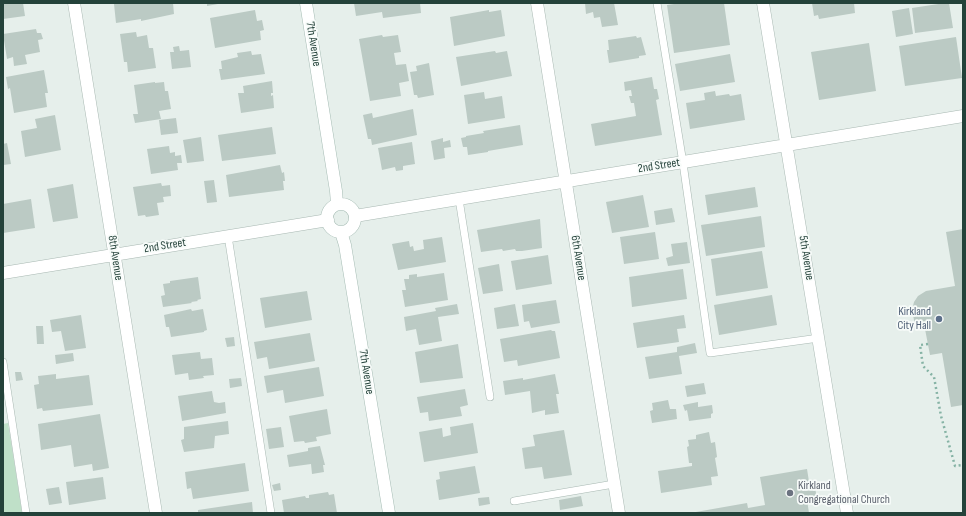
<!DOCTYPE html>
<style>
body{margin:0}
#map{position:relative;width:966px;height:516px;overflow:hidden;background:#e6efeb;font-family:"Sofia Sans Condensed",sans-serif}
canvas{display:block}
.frame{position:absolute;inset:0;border:4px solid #24423a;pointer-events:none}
</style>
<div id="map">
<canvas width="966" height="516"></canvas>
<div class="frame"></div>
</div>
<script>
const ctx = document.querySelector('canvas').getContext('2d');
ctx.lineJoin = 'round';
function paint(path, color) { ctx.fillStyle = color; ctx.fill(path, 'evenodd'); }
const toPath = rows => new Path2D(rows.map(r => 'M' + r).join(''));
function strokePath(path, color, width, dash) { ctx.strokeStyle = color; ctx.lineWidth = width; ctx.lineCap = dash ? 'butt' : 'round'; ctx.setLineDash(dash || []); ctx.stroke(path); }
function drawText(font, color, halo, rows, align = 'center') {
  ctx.font = font + ' "Sofia Sans Condensed",sans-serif'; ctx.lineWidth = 3.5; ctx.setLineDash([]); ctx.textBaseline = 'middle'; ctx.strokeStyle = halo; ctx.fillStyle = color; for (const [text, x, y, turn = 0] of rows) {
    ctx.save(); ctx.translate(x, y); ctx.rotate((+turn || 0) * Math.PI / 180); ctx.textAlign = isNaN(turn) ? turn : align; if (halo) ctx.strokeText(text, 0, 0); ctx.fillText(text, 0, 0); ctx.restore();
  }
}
paint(toPath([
 [8,423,15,467,22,513,3,513,3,424]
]), '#bfe0c8');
paint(toPath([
 [3,3,23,3,25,16,3,19],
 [118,3,173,3,174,14,141,21,141,19,116,23,114,4],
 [207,3,218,3,218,4,207,6],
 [354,3,420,3,421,13,383,18,382,12,356,16],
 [585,3,614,3,618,25,602,27,600,17,594,18,593,12,586,14],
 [681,3,724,3,730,45,674,53,667,5],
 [812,3,854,3,855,13,819,19,818,15,814,16],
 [945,3,949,3,953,28,915,33,912,8],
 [909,8,913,34,896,37,892,11],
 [255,10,257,21,262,20,264,30,260,31,261,40,215,48,210,18],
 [489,10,489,12,501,10,505,36,454,46,450,17],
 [36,29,37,33,41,33,43,39,38,40,40,52,25,55,27,64,14,66,13,57,7,59,3,34],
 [136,32,137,37,147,35,149,48,153,48,156,68,128,72,127,62,124,62,120,34],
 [382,35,383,37,398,35,401,52,394,53,396,65,406,64,409,81,399,83,401,96,370,101,359,39],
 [636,36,637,38,641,37,646,55,639,56,639,58,609,63,607,50,609,50,608,40],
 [956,37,962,78,905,86,899,46],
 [869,43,876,91,819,100,811,52],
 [179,46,180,51,189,50,191,67,172,69,170,52,174,52,173,47],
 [251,51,252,55,261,54,265,74,221,80,219,69,222,69,221,61,238,57,237,53],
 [495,51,496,53,507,51,512,76,461,86,456,57],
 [730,54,735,82,680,91,675,64],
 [429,63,434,95,418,98,417,95,414,95,410,72,417,71,416,66],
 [44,70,48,93,45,93,47,107,14,113,10,88,8,89,6,77],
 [652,77,654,89,657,89,659,99,656,100,662,135,595,146,591,124,636,116,634,103,631,103,629,96,632,96,631,90,625,91,624,82],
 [272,81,273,93,271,93,271,96,273,95,274,108,241,113,238,93,244,93,243,86],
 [155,82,155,83,164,82,165,91,168,91,171,109,159,111,161,119,135,123,133,114,138,114,134,85],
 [715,91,716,96,729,94,730,96,741,94,745,120,690,129,686,103,705,100,704,93],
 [484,92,485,99,502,96,505,118,468,124,464,95],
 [413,109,417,135,372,145,371,139,368,139,363,115,372,113,373,118],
 [55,115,61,150,25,157,21,131,37,128,35,119],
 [176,118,178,133,161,135,159,120],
 [520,125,523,145,488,151,488,152,468,155,467,147,463,147,461,138,466,137,466,136,484,133,483,131],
 [272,127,276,154,222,161,218,135],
 [201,137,204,161,187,163,183,140],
 [443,138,443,142,450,140,451,147,444,148,445,158,434,160,431,141],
 [412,142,415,164,403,166,403,170,396,171,395,167,382,170,378,148],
 [7,143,11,164,3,165,3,144],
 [169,146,170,153,175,152,175,156,181,155,182,163,177,163,178,170,151,174,147,149],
 [280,165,282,173,284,172,285,181,283,181,284,190,229,197,226,175],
 [214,180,217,202,207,203,204,181],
 [161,183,162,186,170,185,171,196,163,197,164,202,157,203,159,215,146,217,145,215,138,216,133,187],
 [73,184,78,218,53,222,47,189],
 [755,187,758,207,708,215,705,195],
 [643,195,649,227,612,233,606,202],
 [31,199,35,228,3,233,3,204],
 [672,208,675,222,656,225,654,211],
 [761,216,765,247,706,256,701,225],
 [540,219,542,248,522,251,516,251,515,249,503,251,502,249,481,252,477,230],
 [963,229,963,405,951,407,942,353,930,355,925,329,916,330,912,310,914,302,918,296,926,291,955,286,946,232],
 [655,232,659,259,624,264,620,237],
 [442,237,446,262,398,270,392,244,409,241,410,247,413,246,414,251,424,249,423,240],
 [687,242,690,263,668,266,666,258,673,256,671,244],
 [762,251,768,288,716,296,711,259],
 [548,255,552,284,516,290,511,261],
 [499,264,503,291,483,294,478,268],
 [683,269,687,299,632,307,629,277],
 [444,273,448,300,405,307,402,290,406,290,404,279,409,279,409,275,417,274,417,277],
 [198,277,201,299,197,300,198,301,191,302,192,303,163,307,161,296,165,295,163,284,170,283,170,281],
 [307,291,312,320,265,328,260,298],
 [772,295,777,325,719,335,714,305],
 [556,300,560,323,531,328,529,321,524,322,522,305],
 [457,304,459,314,438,317,442,341,419,345,416,329,406,331,404,317,436,311,435,308],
 [515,304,519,326,497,329,494,308],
 [191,309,192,311,203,309,207,330,204,331,204,332,171,337,169,327,166,327,164,315],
 [81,315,86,348,65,351,61,331,52,332,50,320],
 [684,315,686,328,677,329,679,342,637,348,633,323],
 [36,326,43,326,44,344,37,344],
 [551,330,552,331,555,331,560,358,518,366,517,360,504,362,500,339],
 [310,333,315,361,269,369,267,357,257,359,254,342],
 [234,337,235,346,227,347,225,338],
 [695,343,697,353,679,356,682,374,649,379,645,357,677,352,677,347],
 [458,344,463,378,420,383,415,352],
 [200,352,201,359,212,358,214,375,203,376,204,378,189,380,188,373,175,375,172,355],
 [73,353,74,361,56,364,55,355],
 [319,367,324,396,285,403,283,390,267,393,264,376],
 [15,372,21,372,23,380,16,381],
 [56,374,56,379,89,375,93,405,43,411,42,408,37,409,34,385,39,384,38,376],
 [555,374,559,394,556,394,559,413,545,415,545,410,532,413,530,391,505,395,503,381,523,378,523,380],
 [241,378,242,386,230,388,229,379],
 [704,383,706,394,687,397,685,386],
 [465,389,468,405,460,407,462,416,429,421,428,412,420,413,417,397],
 [212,391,214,402,219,403,225,402,226,413,182,421,178,396],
 [668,400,670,409,676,409,677,419,652,423,650,411,653,410,652,403],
 [698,402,698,407,712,405,713,413,711,414,711,418,689,421,687,410,685,411,683,405],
 [327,409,331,434,316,437,317,441,305,443,304,441,294,442,289,416],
 [100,414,109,468,93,471,92,464,74,467,71,445,41,450,38,424],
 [228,421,229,434,215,436,214,448,184,452,181,440,184,439,184,427],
 [473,423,478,453,424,462,419,432,442,428,443,437,451,435,450,427],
 [281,427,284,447,269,449,266,429],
 [564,430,572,475,544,479,542,467,525,469,522,448,535,446,533,435],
 [709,432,711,443,715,442,717,457,715,458,718,476,711,477,712,485,661,493,658,471,692,466,692,463,689,463,687,447,689,446,688,440,696,439,696,435],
 [320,446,325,465,323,465,324,472,312,474,311,464,289,467,287,455,308,451,308,448],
 [245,463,249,491,193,499,191,488,187,489,185,472],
 [475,466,480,493,439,500,436,480,440,479,439,472],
 [807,469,810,488,815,488,817,498,807,500,809,513,690,513,747,503,748,508,765,505,760,477],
 [103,477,106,499,69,505,66,482],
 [280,483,281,490,274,491,272,485],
 [59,487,62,503,49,505,46,489],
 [328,492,329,495,334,494,337,513,284,513,282,500,305,496,306,498,309,498,309,495],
 [581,496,583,506,560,510,559,500],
 [489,497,490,504,479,506,478,498],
 [252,502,253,513,198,513,198,510]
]), '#bbcac4');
const lane = toPath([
 [657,3,683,163,710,353,819,338],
 [459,199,490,397],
 [228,236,271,513],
 [3,362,26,513],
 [514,501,614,484]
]);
const street = toPath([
 [74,3,156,513],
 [537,3,619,513],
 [763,3,847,513],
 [355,216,963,116],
 [3,273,328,220]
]);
const secondary = toPath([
 [306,3,336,191,337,204],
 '327 218a14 14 0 1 1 28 0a14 14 0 1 1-28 0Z',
 [341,232,345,245,389,513]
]);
strokePath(lane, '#a8b8b2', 8);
strokePath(street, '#a8b8b2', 13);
strokePath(secondary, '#a4bbb3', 13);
strokePath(toPath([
 [928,344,920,345,923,366,934,377,941,416,955,466,963,465]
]), '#86b3a5', 2.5, [2, 3]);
strokePath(lane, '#fff', 7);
strokePath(street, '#fff', 12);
strokePath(secondary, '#fff', 12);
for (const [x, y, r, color] of [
 [939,319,4,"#5c6f8a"],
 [790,493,4,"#6b7280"]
]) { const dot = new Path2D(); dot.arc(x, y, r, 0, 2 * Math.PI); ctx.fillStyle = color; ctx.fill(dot); strokePath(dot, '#f7fbf9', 1.5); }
drawText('12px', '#24423a', '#f7fbf9', [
 ["7th Avenue",313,44,81],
 ["2nd Street",659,166,-9],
 ["2nd Street",165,246,-9],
 ["8th Avenue",115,258,81],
 ["6th Avenue",578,258,81],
 ["5th Avenue",806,258,81],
 ["7th Avenue",366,372,81]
]);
drawText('12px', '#4e5e75', '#f7fbf9', [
 ["Kirkland",931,312],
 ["City Hall",931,326]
], 'right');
drawText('12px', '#5b616d', '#f7fbf9', [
 ["Kirkland",798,486],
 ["Congregational Church",798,500]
], 'left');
</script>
